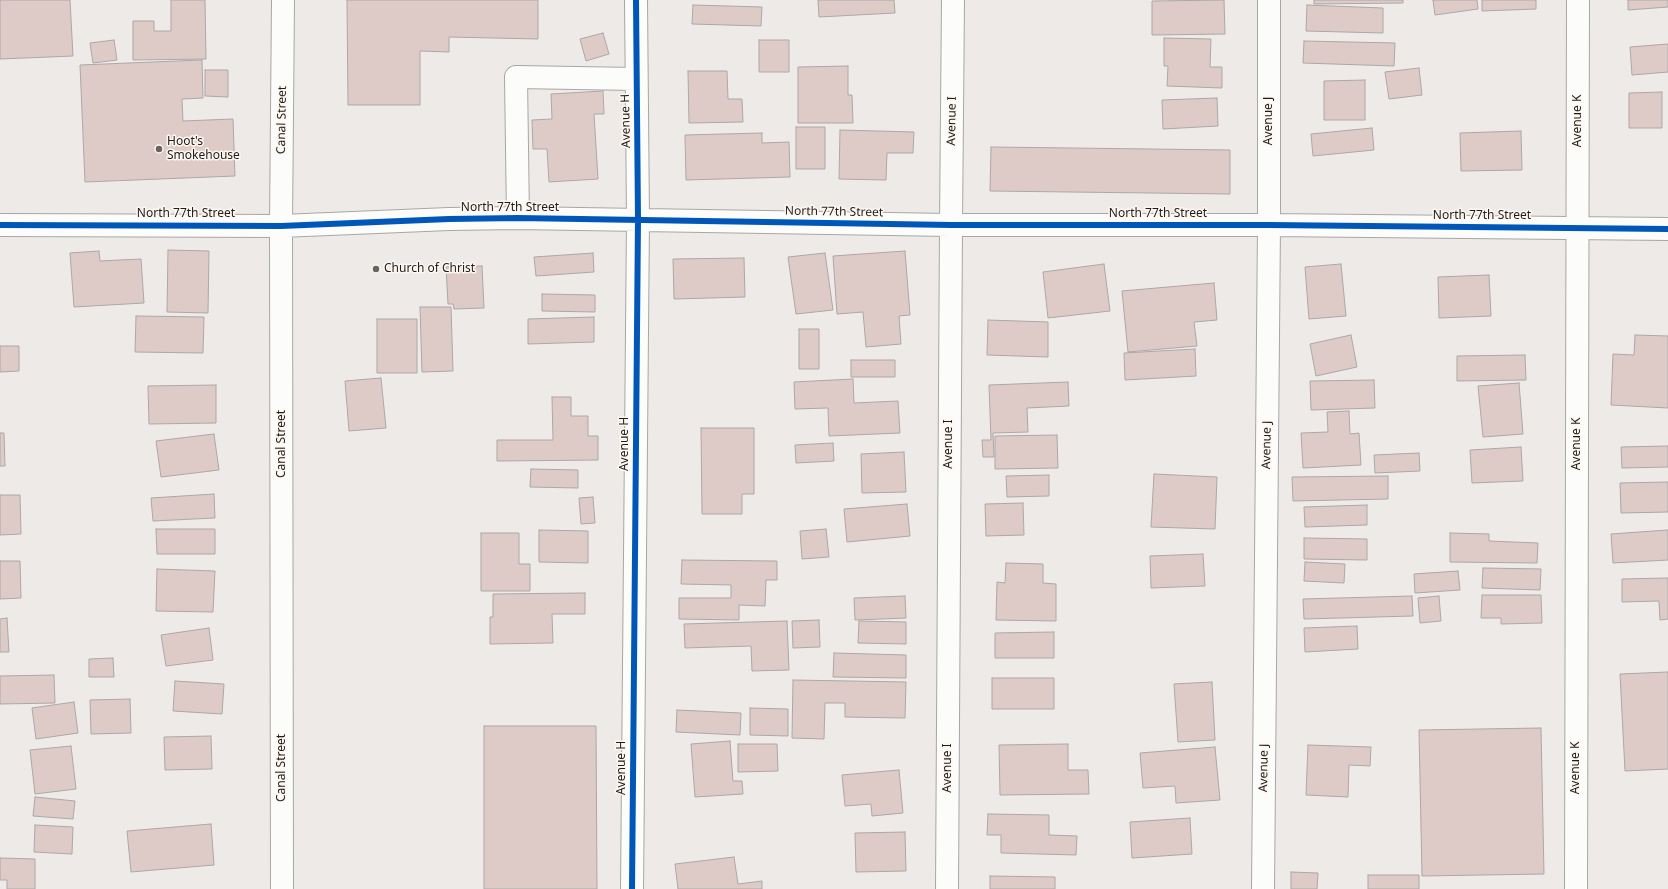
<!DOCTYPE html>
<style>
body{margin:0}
canvas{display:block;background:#edeae7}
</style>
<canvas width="1668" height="889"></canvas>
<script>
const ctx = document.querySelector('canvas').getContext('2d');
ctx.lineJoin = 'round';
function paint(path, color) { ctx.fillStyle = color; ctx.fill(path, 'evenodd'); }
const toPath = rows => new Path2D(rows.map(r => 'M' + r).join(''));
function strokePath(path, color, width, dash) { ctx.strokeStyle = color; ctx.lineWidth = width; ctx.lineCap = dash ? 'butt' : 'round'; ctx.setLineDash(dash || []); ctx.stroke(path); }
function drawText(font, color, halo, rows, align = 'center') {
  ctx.font = font + ' "Noto Sans",sans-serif'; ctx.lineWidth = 3; ctx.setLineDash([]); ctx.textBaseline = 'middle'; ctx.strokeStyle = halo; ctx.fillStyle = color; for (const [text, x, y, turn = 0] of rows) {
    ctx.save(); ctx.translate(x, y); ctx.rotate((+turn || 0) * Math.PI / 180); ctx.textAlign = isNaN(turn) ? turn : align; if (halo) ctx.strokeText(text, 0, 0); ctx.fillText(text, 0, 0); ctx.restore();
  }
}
const building = toPath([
 [0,0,70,0,73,56,0,59,0,0],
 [171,0,205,0,206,59,133,60,133,21,154,21,154,31,171,31,171,0],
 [347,0,538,0,538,39,449,37,449,52,420,51,420,105,348,105,347,0],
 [818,0,894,0,895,13,819,17,818,0],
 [1224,0,1225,34,1152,35,1152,1,1224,0],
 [1314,0,1403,0,1403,3,1314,4,1314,0],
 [1433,0,1477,0,1478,9,1435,15,1433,0],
 [1482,0,1536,0,1536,9,1482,11,1482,0],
 [1628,0,1668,0,1668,7,1628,10,1628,0],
 [693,5,762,7,761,26,692,24,693,5],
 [1307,5,1383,8,1383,33,1306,31,1307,5],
 [603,33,609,54,586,61,580,39,603,33],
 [1164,38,1211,39,1210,67,1222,67,1222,88,1167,86,1168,66,1164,66,1164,38],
 [114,40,117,60,93,63,90,43,114,40],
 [759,40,789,40,789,72,759,72,759,40],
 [1304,41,1395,43,1394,66,1303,63,1304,41],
 [1668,44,1668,72,1632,75,1630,47,1668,44],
 [202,60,203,98,182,99,183,121,233,119,235,176,85,182,80,65,202,60],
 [848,66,848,95,852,95,853,123,798,123,798,67,848,66],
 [1419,68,1422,95,1389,99,1385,72,1419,68],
 [205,70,228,70,228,97,205,96,205,70],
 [688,71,727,71,728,99,742,99,743,122,689,123,688,71],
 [1365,80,1365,120,1324,120,1324,81,1365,80],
 [603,91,604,114,594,114,598,179,549,182,547,149,533,149,532,120,552,119,551,94,603,91],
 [1662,92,1662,128,1629,128,1629,93,1662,92],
 [1217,98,1218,126,1163,129,1162,100,1217,98],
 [796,127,825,127,825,169,796,169,796,127],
 [1372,128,1374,150,1313,156,1311,134,1372,128],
 [840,130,914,132,913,153,887,153,886,180,839,179,840,130],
 [1521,131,1522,170,1461,171,1460,133,1521,131],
 [762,133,762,143,789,142,790,177,686,180,685,135,762,133],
 [991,147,1230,150,1230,194,990,191,991,147],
 [168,250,209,251,208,313,167,312,168,250],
 [99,251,100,261,141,259,144,303,74,307,70,253,99,251],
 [905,251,910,315,899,316,901,344,866,347,863,312,837,314,833,256,905,251],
 [593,253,594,272,536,276,534,257,593,253],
 [825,253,833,310,796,314,788,257,825,253],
 [744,258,745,297,674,299,673,259,744,258],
 [1104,264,1110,311,1048,318,1043,272,1104,264],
 [1341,264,1346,316,1309,319,1305,267,1341,264],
 [482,266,484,308,454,309,453,304,448,304,446,267,482,266],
 [1489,275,1491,316,1439,318,1438,277,1489,275],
 [1214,283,1217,320,1194,322,1197,346,1128,352,1122,291,1214,283],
 [542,294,595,295,595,312,542,311,542,294],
 [420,307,451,307,453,371,422,372,420,307],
 [136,316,204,317,203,353,135,352,136,316],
 [594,317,594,342,528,344,528,319,594,317],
 [377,319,417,319,417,373,377,373,377,319],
 [988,320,1048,322,1048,357,987,355,988,320],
 [799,329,819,329,819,369,799,369,799,329],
 [1351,335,1357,367,1316,376,1310,344,1351,335],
 [1635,335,1668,336,1668,408,1611,405,1613,354,1634,355,1635,335],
 [0,346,19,346,19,371,0,372,0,346],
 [1195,349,1196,376,1125,380,1124,353,1195,349],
 [1525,355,1526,380,1457,381,1457,356,1525,355],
 [851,360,895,360,895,377,851,377,851,360],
 [381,378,386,428,349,431,345,381,381,378],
 [853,379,854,403,898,401,900,433,829,436,828,408,795,409,794,382,853,379],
 [1374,380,1375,408,1311,410,1310,381,1374,380],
 [1068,382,1069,406,1027,408,1028,432,993,433,994,457,983,457,982,440,991,440,989,385,1068,382],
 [1519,383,1523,434,1483,437,1478,386,1519,383],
 [216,385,216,423,149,424,148,386,216,385],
 [552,397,571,397,571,416,588,416,588,436,598,436,598,460,497,461,497,440,553,440,552,397],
 [1349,411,1350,434,1359,433,1361,465,1303,468,1301,433,1328,432,1327,412,1349,411],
 [701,428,754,428,754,494,742,494,742,514,702,514,701,428],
 [0,433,4,433,5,466,0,466,0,433],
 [214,434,219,470,161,477,156,441,214,434],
 [1057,435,1058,468,995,469,995,436,1057,435],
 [833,443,834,461,796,463,795,445,833,443],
 [1668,446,1668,467,1622,468,1621,447,1668,446],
 [1521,447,1523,481,1472,483,1470,450,1521,447],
 [904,452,906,492,862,493,861,454,904,452],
 [1419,453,1420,471,1375,473,1374,455,1419,453],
 [531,469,578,470,578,488,530,487,531,469],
 [1154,474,1217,477,1215,529,1151,527,1154,474],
 [1049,475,1049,496,1007,497,1006,476,1049,475],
 [1388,476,1388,499,1293,501,1292,477,1388,476],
 [1668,482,1668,512,1621,513,1620,483,1668,482],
 [214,494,215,518,153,521,151,498,214,494],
 [0,495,20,495,21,534,0,535,0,495],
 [593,497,595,523,581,524,579,498,593,497],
 [1023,503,1024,535,986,536,985,504,1023,503],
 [907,504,910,536,847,542,844,509,907,504],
 [1367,505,1367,525,1305,527,1304,507,1367,505],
 [156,529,215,529,215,554,157,554,156,529],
 [826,529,829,557,802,559,800,531,826,529],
 [539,530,588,531,588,563,539,562,539,530],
 [1668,530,1668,560,1613,563,1611,534,1668,530],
 [481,533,519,533,519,564,530,564,530,591,481,591,481,533],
 [1450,533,1489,534,1489,541,1538,543,1537,563,1450,562,1450,533],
 [1304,538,1367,539,1367,560,1304,559,1304,538],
 [1203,554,1205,586,1151,588,1150,556,1203,554],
 [682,560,777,561,777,580,766,580,765,606,739,605,739,620,679,619,679,598,731,598,731,585,681,584,682,560],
 [0,561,20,561,21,598,0,599,0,561],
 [1305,562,1345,564,1344,583,1304,581,1305,562],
 [1006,563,1043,564,1043,583,1056,584,1056,621,996,620,997,582,1005,583,1006,563],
 [1483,568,1541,569,1540,590,1482,588,1483,568],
 [157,569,215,571,213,612,156,611,157,569],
 [1458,571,1460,590,1415,593,1414,574,1458,571],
 [1668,578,1668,619,1660,620,1659,601,1622,602,1622,579,1668,578],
 [585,593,585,614,552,614,553,643,490,644,490,617,493,617,493,594,585,593],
 [1482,595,1541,595,1542,623,1501,624,1501,618,1481,618,1482,595],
 [905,596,906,618,855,620,854,598,905,596],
 [1412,596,1413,616,1304,619,1303,599,1412,596],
 [1439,596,1441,621,1420,623,1418,598,1439,596],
 [7,618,9,652,0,652,0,619,7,618],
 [819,620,820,647,793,648,792,621,819,620],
 [787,621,789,670,752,671,751,646,685,648,684,624,787,621],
 [859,621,906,622,906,644,858,643,859,621],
 [1357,626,1358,649,1305,652,1304,628,1357,626],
 [209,628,213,660,166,666,161,635,209,628],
 [1054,632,1054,658,995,658,995,633,1054,632],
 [834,653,906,655,906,678,833,677,834,653],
 [113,658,114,677,89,677,89,659,113,658],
 [1668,672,1668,769,1625,771,1620,674,1668,672],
 [54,675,55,703,0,704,0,676,54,675],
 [992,678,1054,678,1054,709,992,709,992,678],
 [793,680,906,682,905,718,845,717,845,703,825,703,824,739,792,738,793,680],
 [175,681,224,684,222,714,173,711,175,681],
 [1212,682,1215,740,1178,742,1174,684,1212,682],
 [130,699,131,733,91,734,90,700,130,699],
 [74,702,78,733,36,739,32,708,74,702],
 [750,708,788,709,788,736,750,735,750,708],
 [677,710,741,713,740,735,676,732,677,710],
 [484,726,596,726,597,889,484,889,484,726],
 [1541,728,1544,874,1422,876,1419,730,1541,728],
 [211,736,212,769,165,770,164,737,211,736],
 [730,741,733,781,742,781,743,794,695,797,691,744,730,741],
 [738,744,777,744,778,771,738,772,738,744],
 [1068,744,1068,770,1088,770,1089,794,1000,795,999,745,1068,744],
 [1308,745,1371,747,1370,766,1349,765,1348,797,1306,795,1308,745],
 [71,746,76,789,35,794,30,750,71,746],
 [1215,747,1220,800,1176,803,1175,786,1143,788,1140,753,1215,747],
 [899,770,903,813,872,816,871,804,845,806,842,775,899,770],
 [35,797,75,801,73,819,33,816,35,797],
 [988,814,1049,815,1049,835,1077,836,1076,855,1001,853,1001,835,987,835,988,814],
 [1190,818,1192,854,1132,858,1130,822,1190,818],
 [211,824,214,865,131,872,127,831,211,824],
 [35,825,73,827,72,854,34,852,35,825],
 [905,832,906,871,856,872,855,833,905,832],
 [734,857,738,884,762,881,762,889,678,889,675,864,734,857],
 [0,858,35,859,35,889,7,889,7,880,0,880,0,858],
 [1291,872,1318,873,1317,889,1291,889,1291,872],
 [1368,875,1419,875,1419,889,1368,889,1368,875],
 [990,876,1055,877,1055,889,990,889,990,876]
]);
paint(building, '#decbc7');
strokePath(building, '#aba8a7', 1);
const minor = toPath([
 [518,218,516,77,636,79],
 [0,225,281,226,449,219,518,218,951,225,1269,225,1668,229],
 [282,889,281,226,283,0],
 [632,889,638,219,636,0],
 [947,889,951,225,953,0],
 [1263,889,1269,225,1269,0],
 [1576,889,1578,0]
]);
strokePath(minor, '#a9a7a5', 24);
strokePath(minor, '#fcfcfb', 22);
strokePath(toPath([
 [0,225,281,226,449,219,518,218,951,225,1269,225,1668,229],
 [632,889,638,219,636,0]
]), '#0057b8', 6);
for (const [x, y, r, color] of [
 [159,149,4,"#666361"],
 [376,269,4,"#666361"]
]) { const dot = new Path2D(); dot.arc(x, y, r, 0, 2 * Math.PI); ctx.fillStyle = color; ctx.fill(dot); strokePath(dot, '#fef7f1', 1.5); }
drawText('12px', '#1e1b19', '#fef7f1', [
 ["Canal Street",282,120,-89],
 ["Avenue H",626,121,-91],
 ["Avenue I",952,121,-89],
 ["Avenue J",1269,121,-90],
 ["Avenue K",1578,121,-90],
 ["North 77th Street",510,208],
 ["North 77th Street",834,212,1],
 ["North 77th Street",186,214],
 ["North 77th Street",1158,214],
 ["North 77th Street",1482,216],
 ["Canal Street",282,444,-90],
 ["Avenue H",625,444,-90],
 ["Avenue I",949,444,-90],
 ["Avenue K",1577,444,-90],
 ["Avenue J",1267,445,-89],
 ["Canal Street",282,768,-90],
 ["Avenue H",622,768,-90],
 ["Avenue I",948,768,-90],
 ["Avenue J",1264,768,-89],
 ["Avenue K",1576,768,-90]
]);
drawText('12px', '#1e1b19', '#fef7f1', [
 ["Hoot's",167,142],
 ["Smokehouse",167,156],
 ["Church of Christ",384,269]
], 'left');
</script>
